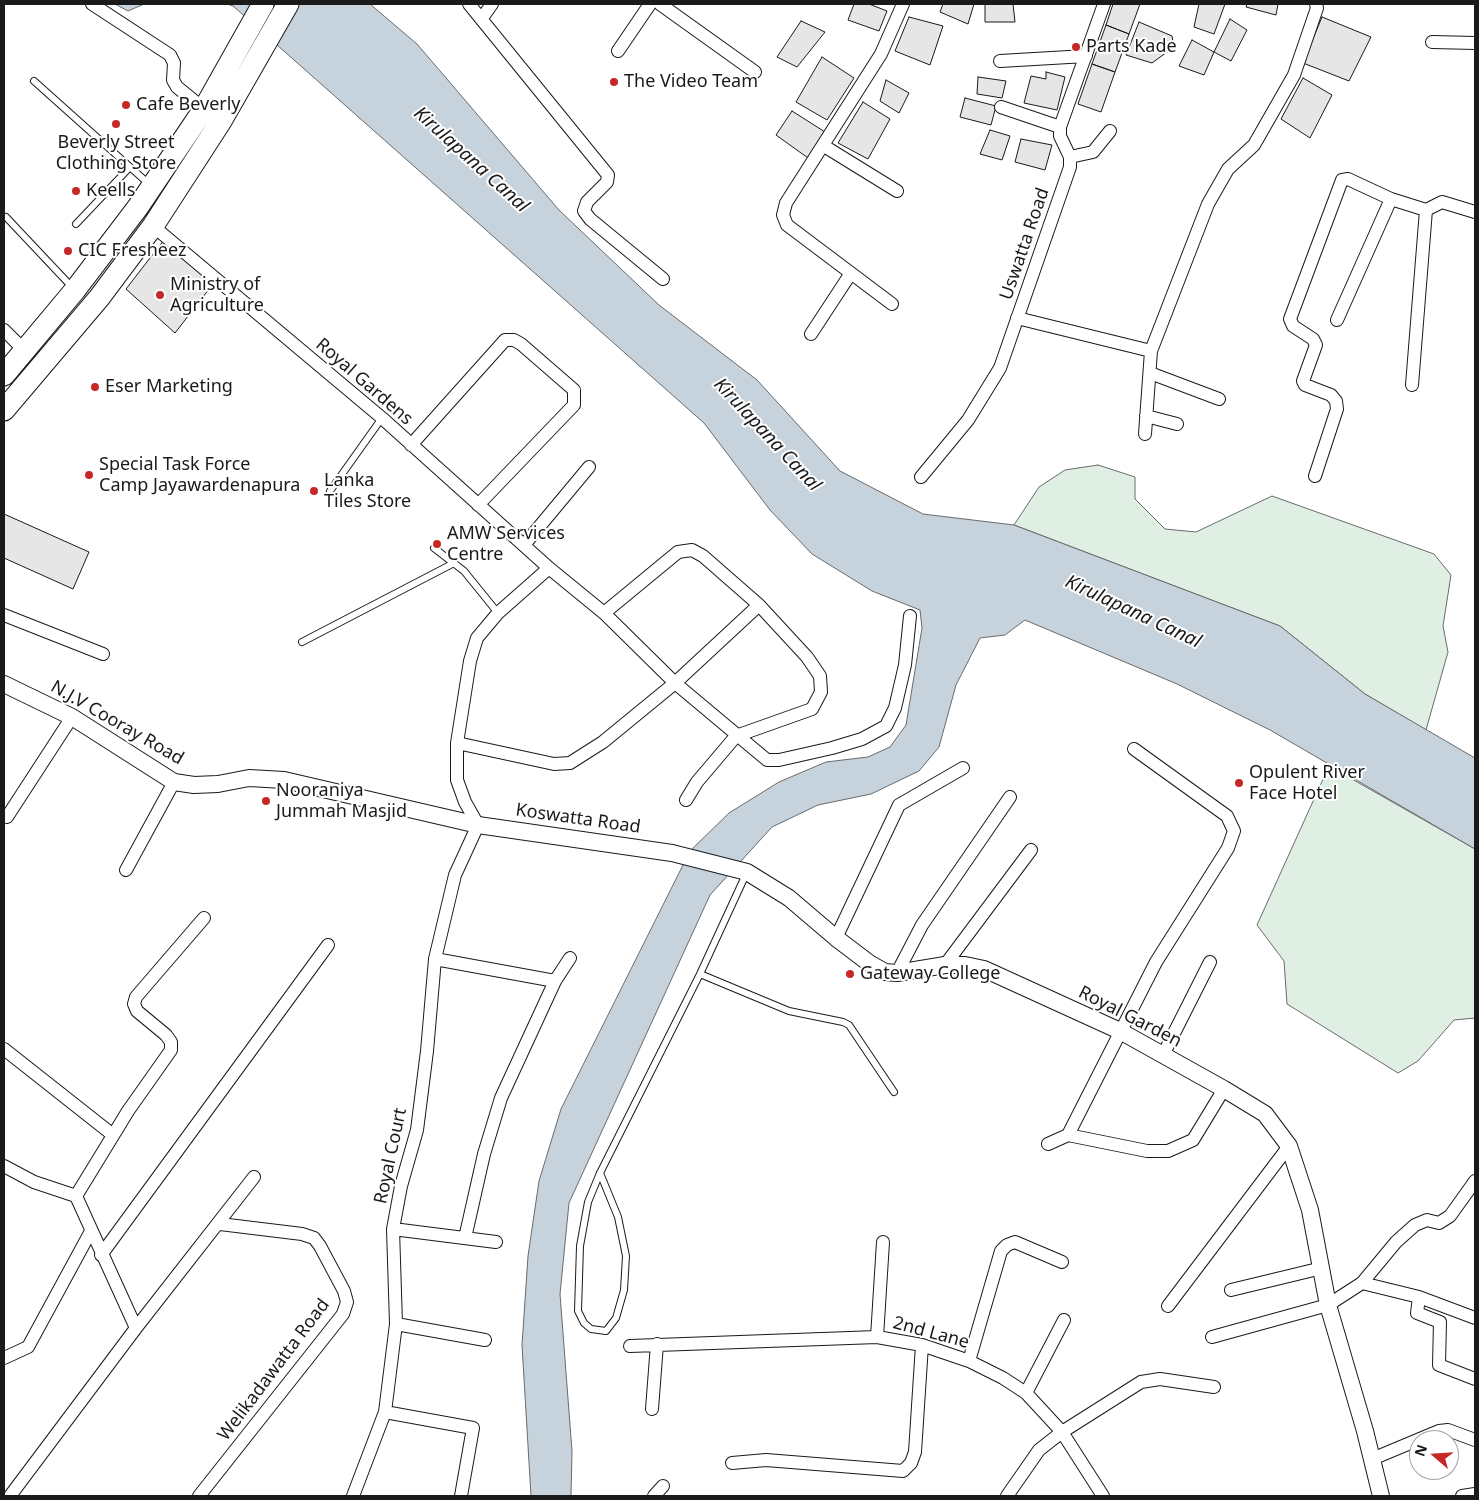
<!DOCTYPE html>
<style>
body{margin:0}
#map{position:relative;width:1479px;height:1500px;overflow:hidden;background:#fff;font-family:"Noto Sans",sans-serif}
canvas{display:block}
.frame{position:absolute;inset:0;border:5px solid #1a1a1a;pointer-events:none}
.north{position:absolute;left:1409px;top:1430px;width:50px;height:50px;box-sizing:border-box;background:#fff;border:1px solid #a3a3a3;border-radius:50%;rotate:289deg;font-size:14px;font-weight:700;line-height:20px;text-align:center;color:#1a1a1a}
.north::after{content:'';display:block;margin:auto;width:18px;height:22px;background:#c62828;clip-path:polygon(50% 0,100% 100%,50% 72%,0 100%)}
</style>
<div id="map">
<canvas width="1479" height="1500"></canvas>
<div class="frame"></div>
<div class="north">N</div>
</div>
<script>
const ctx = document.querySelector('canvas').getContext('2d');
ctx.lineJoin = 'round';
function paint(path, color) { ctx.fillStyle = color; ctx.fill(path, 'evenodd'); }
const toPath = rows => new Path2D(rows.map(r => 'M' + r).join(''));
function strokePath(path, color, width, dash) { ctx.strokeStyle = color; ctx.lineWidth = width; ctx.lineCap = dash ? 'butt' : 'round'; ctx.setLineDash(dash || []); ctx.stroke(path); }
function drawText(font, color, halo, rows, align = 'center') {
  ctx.font = font + ' "Noto Sans",sans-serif'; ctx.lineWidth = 4; ctx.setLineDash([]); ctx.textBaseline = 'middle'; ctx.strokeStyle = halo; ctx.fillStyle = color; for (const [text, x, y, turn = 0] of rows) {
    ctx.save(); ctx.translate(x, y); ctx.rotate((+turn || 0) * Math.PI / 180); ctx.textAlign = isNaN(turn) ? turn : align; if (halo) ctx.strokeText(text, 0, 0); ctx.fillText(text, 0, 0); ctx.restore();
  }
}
const green = toPath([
 [1098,465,1135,477,1135,499,1165,529,1196,532,1272,496,1434,554,1451,575,1443,626,1448,652,1426,730,1365,694,1280,626,1014,525,1039,487,1065,470,1098,465],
 [1329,766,1475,849,1475,1018,1454,1020,1418,1061,1398,1073,1287,1004,1284,961,1257,925,1329,766]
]);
paint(green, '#e0efe3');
strokePath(green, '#6a6a6a', 1);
const water = toPath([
 [115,4,144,4,128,11,115,4],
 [227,4,370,4,417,44,559,210,659,305,757,380,840,471,923,514,1014,525,1280,626,1365,694,1475,758,1475,849,1270,730,1177,684,1025,620,1005,635,980,638,956,685,939,747,919,771,871,794,818,805,772,827,710,895,569,1203,560,1294,572,1451,571,1496,531,1496,522,1345,528,1256,539,1181,561,1109,690,851,729,813,779,782,826,762,868,757,890,747,906,725,922,628,920,610,872,591,812,554,770,510,704,423,233,6,227,4]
]);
paint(water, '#c6d2dc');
strokePath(water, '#6a6a6a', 1);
const building = toPath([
 [854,4,869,4,887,11,879,31,848,20,854,4],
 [943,4,974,4,968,24,940,12,943,4],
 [985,4,1013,4,1015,22,985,22,985,4],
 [1113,4,1140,4,1129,34,1106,25,1113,4],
 [1199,4,1225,4,1214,34,1194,27,1199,4],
 [1247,4,1278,4,1276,15,1246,7,1247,4],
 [909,17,943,26,930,65,895,51,909,17],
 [1322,17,1371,37,1349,81,1303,63,1322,17],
 [1230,19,1247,30,1231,61,1214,52,1230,19],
 [801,21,825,32,797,67,777,57,801,21],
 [1139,22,1172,36,1174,47,1152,63,1126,55,1139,22],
 [1106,25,1129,34,1115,72,1092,64,1106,25],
 [1192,40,1214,52,1204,75,1179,66,1192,40],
 [822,57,854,78,827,120,796,102,822,57],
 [1092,64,1115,72,1101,112,1078,104,1092,64],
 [1046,72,1065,77,1057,110,1024,103,1031,76,1046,79,1046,72],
 [978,77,1006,81,1002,98,977,94,978,77],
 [1303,78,1332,95,1310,138,1281,119,1303,78],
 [886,80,909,93,899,113,880,101,886,80],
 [965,98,996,106,991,125,960,117,965,98],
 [863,102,890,119,868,159,838,143,863,102],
 [792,111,825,132,808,158,776,135,792,111],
 [990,130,1010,136,1002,160,980,154,990,130],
 [1021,139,1052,145,1045,170,1015,162,1021,139],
 [164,240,213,284,175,333,126,289,164,240],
 [4,514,89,552,73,589,4,558,4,514]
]);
paint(building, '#e6e6e6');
strokePath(building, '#1a1a1a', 1);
const service = toPath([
 [34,81,149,184],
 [6,217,72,287],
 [76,224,130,167],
 [330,491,382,418],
 [434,548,464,571,498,613],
 [302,642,454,563],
 [700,974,789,1011,843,1022,849,1025,894,1092],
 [600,1173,618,1217,626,1256,624,1290,616,1318,606,1331,591,1329,584,1323,578,1311,580,1246,588,1202,600,1173,700,974,747,872]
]);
const minor = toPath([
 [92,4,170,55,174,63,173,80,177,87,204,109],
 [469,4,608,175,607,182,587,202,584,211,590,219,663,279],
 [660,4,755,72],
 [482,18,492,4],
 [1432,42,1475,43],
 [618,51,650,4],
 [1000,61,1086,56],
 [1001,107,1060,127],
 [824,146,897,191],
 [1070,157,1093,152,1110,131],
 [153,226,382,418,549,568,604,613,675,683,767,760,779,760,832,748,862,739,886,726,895,708,905,665,910,616],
 [892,304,787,225,783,215,786,203,881,54,903,4],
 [1017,318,1151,351],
 [1337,320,1391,199,1426,210,1442,202,1475,212],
 [4,330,25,351],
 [811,334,851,273],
 [1150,373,1219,399],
 [1412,385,1426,210],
 [1146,416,1177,424],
 [1145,434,1151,351,1208,204,1228,169,1254,145,1294,75,1317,8,1316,4],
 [411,445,505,340,514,340,521,344,574,390,574,405,478,505],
 [1315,476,1337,409,1336,401,1331,395,1305,385,1303,381,1316,345,1313,339,1293,326,1290,319,1342,180,1348,179,1391,199],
 [921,477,968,420,1000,368,1070,167,1070,157,1060,136,1060,127,1104,4],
 [524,545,589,467],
 [604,613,678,552,692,550,703,556,759,605,807,657,820,676,821,692,812,709,736,736,697,782,686,800],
 [4,615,103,654],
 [457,743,554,764,570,763,603,742,675,683,759,605],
 [7,817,72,717],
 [126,870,174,782],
 [836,938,899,805,963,768],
 [435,959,555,981],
 [945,965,1031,850],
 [897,973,922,925,1010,797],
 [4,1049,113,1135],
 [1163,1055,1210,962],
 [1068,1135,1147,1151,1168,1151,1193,1140,1224,1089],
 [1048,1144,1068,1135,1156,962,1228,848,1234,831,1227,816,1134,749],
 [4,1166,34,1182,76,1196],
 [393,1229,496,1242],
 [465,1238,484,1154,501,1098,555,981,570,958],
 [101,1255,328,945],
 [1362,1283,1396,1242,1415,1225,1427,1220,1439,1223,1450,1216,1475,1181],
 [1231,1290,1322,1268],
 [1419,1297,1417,1313,1440,1322,1439,1365,1475,1379],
 [1168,1306,1289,1146],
 [396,1324,485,1340],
 [136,1328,76,1196,128,1111,171,1050,171,1042,166,1035,137,1011,134,1004,136,997,204,918],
 [877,1337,883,1242],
 [1212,1337,1328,1305,1362,1283,1419,1297,1475,1318],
 [630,1346,877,1337,922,1345,969,1361,1003,1378,1026,1393,1062,1432,1103,1496],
 [4,1358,28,1347,91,1231],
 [969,1361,1001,1251,1007,1245,1015,1242,1062,1262],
 [1026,1393,1064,1320],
 [652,1409,657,1344],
 [385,1412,473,1428,461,1496],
 [1372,1459,1439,1431,1448,1430,1475,1440],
 [732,1463,766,1460,903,1471,911,1463,915,1452,922,1345],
 [10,1496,136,1328,254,1177],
 [199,1496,343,1314,347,1302,344,1291,320,1246,314,1238,302,1234,220,1224],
 [353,1496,385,1412,396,1324,393,1229,401,1186,417,1130,427,1051,435,959,455,875,478,825,465,802,457,780,457,743,470,661,477,638,498,613,549,568],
 [654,1496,663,1486],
 [1007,1496,1039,1450,1062,1432,1141,1382,1160,1379,1214,1387],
 [1462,1496,1475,1494]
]);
const tertiary = toPath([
 [4,684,72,717,174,782,194,785,218,784,249,778,284,780,478,825,672,853,747,872,789,898,836,938,869,963,885,972,897,973,945,965,965,965,984,969,1120,1031,1224,1089,1265,1114,1289,1146,1310,1210,1328,1305,1365,1431,1381,1496]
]);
const trunk = toPath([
 [4,375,75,290,138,207,204,109,263,4],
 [4,410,99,298,153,226,221,121,288,4]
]);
strokePath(service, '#1a1a1a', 8);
strokePath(minor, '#1a1a1a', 14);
strokePath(tertiary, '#1a1a1a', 18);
strokePath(trunk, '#1a1a1a', 23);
strokePath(service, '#fff', 6);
strokePath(minor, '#fff', 12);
strokePath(tertiary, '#fff', 16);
strokePath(trunk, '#fff', 21);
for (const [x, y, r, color] of [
 [1076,47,5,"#c62828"],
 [614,82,5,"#c62828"],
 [126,105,5,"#c62828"],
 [116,124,5,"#c62828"],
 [76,191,5,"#c62828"],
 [68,251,5,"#c62828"],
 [160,295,5,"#c62828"],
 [95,387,5,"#c62828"],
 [89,475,5,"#c62828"],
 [314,491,5,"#c62828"],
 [437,544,5,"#c62828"],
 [1239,783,5,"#c62828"],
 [266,801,5,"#c62828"],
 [850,974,5,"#c62828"]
]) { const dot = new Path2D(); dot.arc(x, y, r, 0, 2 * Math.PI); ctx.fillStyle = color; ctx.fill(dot); strokePath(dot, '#fff', 2); }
drawText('18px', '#1a1a1a', '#fff', [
 ["Parts Kade",1086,47],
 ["The Video Team",624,82],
 ["Cafe Beverly",136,105],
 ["Beverly Street",116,143,"center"],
 ["Clothing Store",116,164,"center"],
 ["Keells",86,191],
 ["CIC Fresheez",78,251],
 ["Ministry of",170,285],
 ["Agriculture",170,306],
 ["Eser Marketing",105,387],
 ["Special Task Force",99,465],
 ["Camp Jayawardenapura",99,486],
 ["Lanka",324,481],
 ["Tiles Store",324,502],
 ["AMW Services",447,534],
 ["Centre",447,555],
 ["Opulent River",1249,773],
 ["Face Hotel",1249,794],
 ["Nooraniya",276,791],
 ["Jummah Masjid",276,812],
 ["Gateway College",860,974]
], 'left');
drawText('18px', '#1a1a1a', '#fff', [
 ["Uswatta Road",1025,244,-71],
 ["Royal Gardens",364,382,41],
 ["N.J.V Cooray Road",117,723,30],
 ["Koswatta Road",578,819,8],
 ["Royal Garden",1130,1017,27],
 ["Royal Court",391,1156,-78],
 ["2nd Lane",931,1333,15],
 ["Welikadawatta Road",274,1370,-53]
]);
drawText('italic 19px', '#1a1a1a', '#fff', [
 ["Kirulapana Canal",471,160,42],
 ["Kirulapana Canal",767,435,47],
 ["Kirulapana Canal",1133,612,25]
]);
</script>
